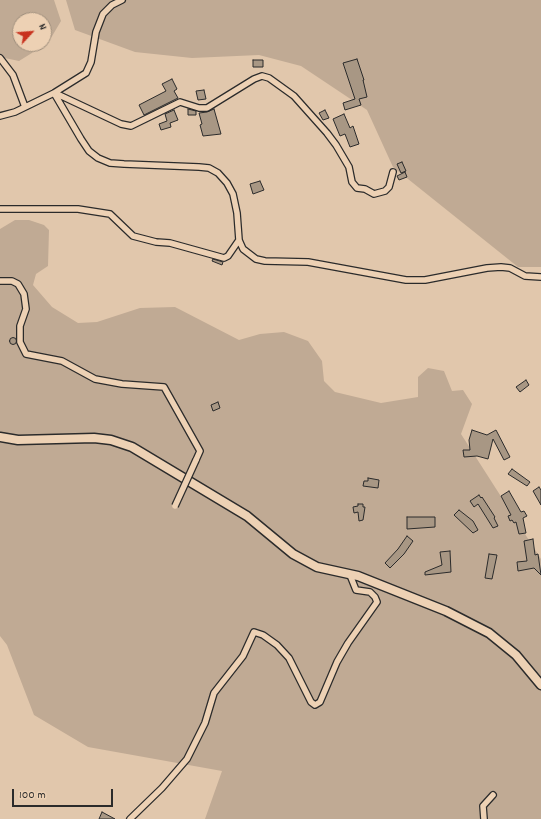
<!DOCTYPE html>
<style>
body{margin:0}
#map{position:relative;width:541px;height:819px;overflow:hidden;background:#e1c7ac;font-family:Dekko,sans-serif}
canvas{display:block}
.north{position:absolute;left:12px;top:12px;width:40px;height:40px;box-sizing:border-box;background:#edd1b4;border:1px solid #9f8f7d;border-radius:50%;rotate:64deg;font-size:11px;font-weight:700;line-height:16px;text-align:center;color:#2b2b2b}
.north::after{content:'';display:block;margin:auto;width:14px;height:18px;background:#c8321e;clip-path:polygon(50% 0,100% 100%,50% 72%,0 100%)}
.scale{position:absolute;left:12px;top:789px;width:101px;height:18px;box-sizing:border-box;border:2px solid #2b2b2b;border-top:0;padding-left:5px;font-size:12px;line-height:14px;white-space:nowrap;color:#2b2b2b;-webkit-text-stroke:3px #edd1b4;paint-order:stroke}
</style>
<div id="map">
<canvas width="541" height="819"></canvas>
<div class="north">N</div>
<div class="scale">100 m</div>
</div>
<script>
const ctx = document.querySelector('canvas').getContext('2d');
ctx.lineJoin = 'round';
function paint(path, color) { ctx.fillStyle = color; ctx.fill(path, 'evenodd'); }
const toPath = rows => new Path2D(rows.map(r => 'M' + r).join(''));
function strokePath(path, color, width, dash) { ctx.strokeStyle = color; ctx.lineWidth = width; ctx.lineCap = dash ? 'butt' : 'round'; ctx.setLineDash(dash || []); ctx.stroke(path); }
paint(toPath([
 [0,0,54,0,61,21,48,43,19,61,0,57],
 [20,20,44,20,44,44,20,44],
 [66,0,541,0,541,267,518,267,393,167,367,110,301,66,259,55,192,58,135,52,75,30],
 [15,220,29,220,44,225,49,230,48,266,36,274,33,285,52,307,78,323,97,322,140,308,175,307,239,340,260,334,284,332,308,341,322,361,324,381,335,392,381,403,418,397,418,377,428,368,444,371,452,391,463,390,472,404,461,434,541,559,541,819,205,819,222,771,88,747,34,715,7,645,0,636,0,229]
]), '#c0aa94');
const building = toPath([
 [357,59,364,80,363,80,367,97,359,99,361,105,345,110,343,103,355,99,343,63,357,59],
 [253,60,263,60,263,67,253,67,253,60],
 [172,79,177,89,174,91,178,98,144,115,139,105,166,91,162,84,172,79],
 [204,90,206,99,198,100,196,91,204,90],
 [188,109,196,111,196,115,188,115,188,109],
 [214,109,221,134,203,136,200,125,202,124,199,113,207,112,214,109],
 [174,110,178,120,170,123,171,127,161,130,159,124,167,121,165,114,174,110],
 [325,110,329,118,323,120,319,113,325,110],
 [344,114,350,128,353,126,359,144,350,147,345,134,340,136,333,119,344,114],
 [402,162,406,171,401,173,397,164,402,162],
 [405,172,407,177,399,180,397,176,405,172],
 [260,181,264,190,253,194,250,184,260,181],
 [213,259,223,262,222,265,212,261,213,259],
 '9.5 341a3.5 3.5 0 1 1 7 0a3.5 3.5 0 1 1-7 0Z',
 [526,380,529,385,520,392,516,387,526,380],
 [218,402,220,408,213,411,211,405,218,402],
 [472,430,487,435,496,430,510,457,504,460,493,439,488,459,477,456,464,457,463,450,470,450,469,440,472,430],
 [512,469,530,482,527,486,508,474,512,469],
 [368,478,379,480,378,488,363,486,364,481,368,481,368,478],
 [539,487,541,490,541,505,533,491,539,487],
 [509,491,521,512,524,511,527,516,523,518,526,533,519,534,516,522,514,523,512,520,510,521,508,516,511,515,501,496,509,491],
 [479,495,481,498,482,497,495,517,494,518,498,526,493,528,478,504,474,507,470,501,479,495],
 [358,504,363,504,363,507,365,507,363,520,359,521,358,512,354,513,353,507,358,506,358,504],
 [459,510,473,521,478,530,473,533,454,515,459,510],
 [407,517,435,517,435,527,407,529,407,517],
 [407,536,413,541,404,554,390,568,385,563,398,549,407,536],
 [533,539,535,555,538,554,541,575,534,568,518,571,517,562,527,561,524,541,533,539],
 [450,551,451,572,425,575,425,572,442,565,440,552,450,551],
 [489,554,497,555,492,579,485,578,489,554],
 [102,812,115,819,99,819,102,812]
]);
paint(building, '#a89784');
strokePath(building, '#2b2b2b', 1);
const street = toPath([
 [0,58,13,75,25,107],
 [54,93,81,139,89,151,98,158,110,163,124,164,199,167,209,168,218,173,227,183,233,194,237,213,239,240,243,249,256,259,265,261,308,262,406,280,425,280,487,268,501,267,510,268,525,276,541,277],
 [55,93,121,124,131,126,180,102,199,108,207,108,254,79,262,76,269,78,294,96,327,133,336,145,349,167,352,182,357,188,365,189,374,194,385,191,389,187,393,172],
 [0,116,15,112,54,93,86,73,91,62,96,32,103,14,112,5,122,0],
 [0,209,78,209,110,214,133,236,156,242,170,243,224,258,228,256,239,240],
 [0,281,12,281,18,284,24,294,26,309,20,326,20,342,26,354,62,361,95,379,122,384,164,387,200,451,196,460],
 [130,819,162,788,187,759,205,723,214,693,243,656,254,632,263,635,277,645,289,658,311,702,315,705,320,702,337,662,348,643,377,602,375,597,370,592,356,590,350,575],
 [484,819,483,806,493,795]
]);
const secondary = toPath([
 [0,437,18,440,94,438,111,440,132,447,247,516,293,554,317,567,358,576,446,611,489,633,516,655,541,685]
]);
strokePath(street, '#2b2b2b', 8);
strokePath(secondary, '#2b2b2b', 11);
strokePath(street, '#edd1b4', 5.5);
strokePath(secondary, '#edd1b4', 8);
const streetBridge = toPath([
 [175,506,196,460]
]);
strokePath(streetBridge, '#2b2b2b', 8, []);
strokePath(streetBridge, '#edd1b4', 5.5);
</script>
